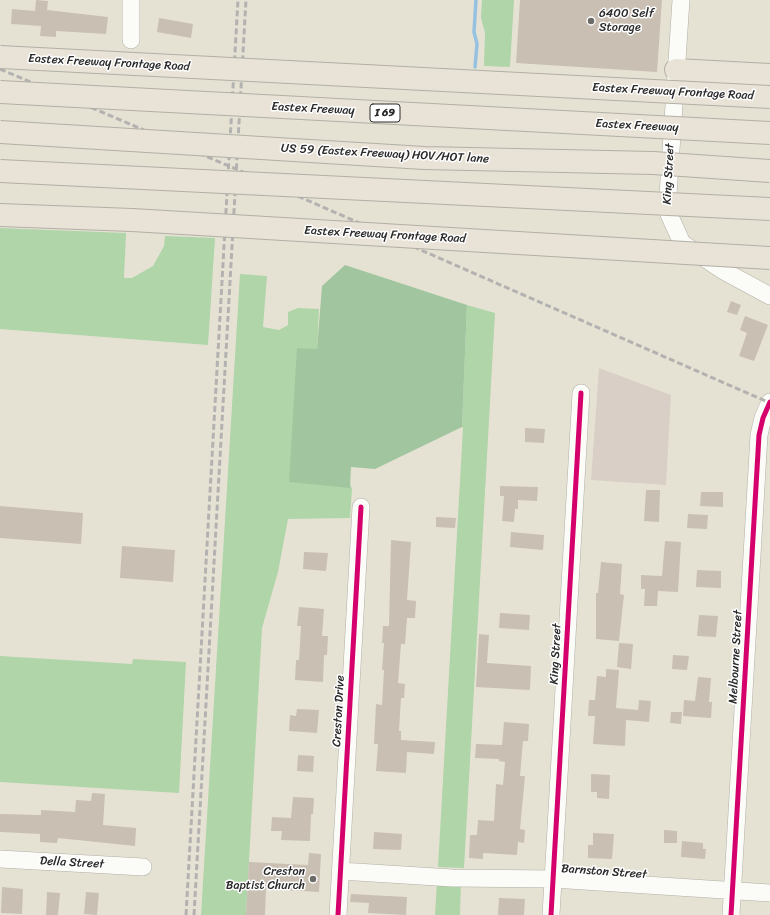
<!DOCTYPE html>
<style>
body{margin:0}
canvas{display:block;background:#e6e2d3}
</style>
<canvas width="770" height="915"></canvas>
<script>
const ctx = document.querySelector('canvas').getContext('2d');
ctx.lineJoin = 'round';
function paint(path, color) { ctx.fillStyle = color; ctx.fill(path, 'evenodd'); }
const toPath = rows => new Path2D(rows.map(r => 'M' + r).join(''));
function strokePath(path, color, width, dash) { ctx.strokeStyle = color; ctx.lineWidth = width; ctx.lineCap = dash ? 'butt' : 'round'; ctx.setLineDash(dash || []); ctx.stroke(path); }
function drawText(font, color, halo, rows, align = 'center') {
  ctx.font = font + ' Sriracha,sans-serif'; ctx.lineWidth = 3; ctx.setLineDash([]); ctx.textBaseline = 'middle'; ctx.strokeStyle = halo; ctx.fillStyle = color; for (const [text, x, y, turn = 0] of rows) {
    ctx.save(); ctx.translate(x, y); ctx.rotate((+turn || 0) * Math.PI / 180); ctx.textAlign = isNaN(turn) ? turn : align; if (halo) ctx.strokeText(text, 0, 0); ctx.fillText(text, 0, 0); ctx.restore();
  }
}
paint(toPath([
 [599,368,671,395,666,485,591,480]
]), '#dacfc6');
paint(toPath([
 [482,0,514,0,510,67,484,66,485,33,481,18],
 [0,228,126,233,124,278,132,278,153,266,164,246,165,236,215,238,208,345,0,329],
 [240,274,267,276,263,327,279,330,288,325,288,312,298,308,319,309,317,350,297,348,352,489,350,518,288,519,278,572,262,628,246,915,201,915],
 [467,305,495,313,464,868,438,867,463,428,462,427],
 [0,656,132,664,133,659,186,662,179,793,0,782],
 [437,881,461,882,460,915,435,915]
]), '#afd5a9');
paint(toPath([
 [345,265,467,305,462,427,375,469,351,467,350,488,289,482,297,348,317,349,322,286]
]), '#a1c69f');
strokePath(toPath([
 [475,67,477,44,474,32,476,0]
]), '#96c2e2', 3.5);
paint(toPath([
 [36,0,48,1,47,10,108,17,106,34,56,31,56,37,40,36,41,26,11,24,12,9,35,11],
 [520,0,662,0,657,72,516,63],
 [159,18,193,24,191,38,157,32],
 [731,301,741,305,737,315,727,312],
 [745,316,768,325,754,361,739,356,747,333,740,330],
 [525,428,545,429,544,443,525,442],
 [500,486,538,487,537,501,518,500,518,509,515,509,514,522,502,521,504,496,500,496],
 [646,490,660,490,659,522,644,521],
 [701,492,723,492,723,507,700,506],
 [0,506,83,513,81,544,0,538],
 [688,514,708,515,707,529,687,528],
 [436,517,456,518,455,528,436,527],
 [511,532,544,535,543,550,510,547],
 [391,540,411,542,407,600,416,601,415,618,407,618,405,644,401,644,398,683,405,684,404,698,401,698,399,731,401,731,401,740,435,742,434,754,407,752,406,773,376,771,378,744,374,744,376,704,382,705,384,670,382,670,384,643,382,643,383,626,389,626],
 [665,541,681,542,678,592,658,591,657,606,644,606,645,589,641,589,641,575,662,576],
 [122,546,175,550,173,582,120,578],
 [304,552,328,553,326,571,303,569],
 [601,562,622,564,620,594,624,595,619,641,596,639,596,593,598,593],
 [697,570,721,571,721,588,696,587],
 [299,607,324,609,322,636,328,636,327,655,324,655,323,682,295,680,296,660,299,660,301,626,297,626],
 [500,613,530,615,529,630,499,628],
 [699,615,718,616,716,637,697,636],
 [479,634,489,635,487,663,531,666,530,690,476,687],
 [619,643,633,644,631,669,617,667],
 [673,655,689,656,687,670,672,669],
 [606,669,619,670,616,708,638,710,639,700,651,701,649,722,626,720,625,746,593,744,595,716,588,716,589,700,595,700,597,676,606,677],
 [698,677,711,678,709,702,712,702,711,718,683,716,684,700,695,701],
 [297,709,319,710,317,733,289,731,290,715,296,716],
 [671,712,682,712,681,724,670,723],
 [504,722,529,724,528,741,523,741,520,776,525,776,520,829,525,830,524,843,518,842,517,855,483,853,483,859,469,858,470,835,477,835,478,820,494,821,496,784,503,785,505,762,499,761,499,759,475,758,476,744,502,745],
 [298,755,314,756,313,772,297,771],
 [591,774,610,775,609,799,597,798,597,792,591,792],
 [92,793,105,794,103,825,136,828,135,846,58,838,57,843,40,842,40,834,0,832,0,814,41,815,41,810,75,812,76,800,91,801],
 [293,797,314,798,313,814,311,814,310,841,281,840,282,831,271,831,272,817,291,818],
 [664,830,677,831,677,843,664,843],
 [374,832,402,834,401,850,373,849],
 [593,833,614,834,612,859,588,858,588,845,593,845],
 [682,841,703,843,703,849,706,849,705,859,681,857],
 [309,853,321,854,319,892,266,889,265,915,246,915,249,862,308,865],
 [2,887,23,889,22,914,1,913],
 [47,892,60,893,58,915,46,915],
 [86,892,99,893,97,915,84,914],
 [351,894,407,897,406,915,368,913,369,903,350,902],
 [499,898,525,899,524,915,498,915]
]), '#cabfb3');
const minor = toPath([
 [131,0,131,40],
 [681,0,667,210,682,243,722,270,770,296],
 [0,859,143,867],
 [340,871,452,878,553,879,770,893],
 [338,915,361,507],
 [551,915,581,393],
 [731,915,759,435,763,418,770,402]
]);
const major = toPath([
 [676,70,770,75],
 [0,215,132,220]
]);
strokePath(minor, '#b1afa6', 18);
strokePath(major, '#b1afa6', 24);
strokePath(minor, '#fbfbf8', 17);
strokePath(major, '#e9e2d6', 22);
strokePath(toPath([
 [0,69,236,169,770,403],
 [186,915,238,0],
 [194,915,246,0]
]), '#b3b2b0', 3, [6, 3]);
const majorBridge = toPath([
 [0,57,770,97],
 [132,220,770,258]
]);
const highwayBridge = toPath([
 [0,92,770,133],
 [0,132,424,158,653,163,770,171],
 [0,171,770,209]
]);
strokePath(majorBridge, '#b1afa6', 24, []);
strokePath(highwayBridge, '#b1afa6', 24, []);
strokePath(majorBridge, '#e9e2d6', 22);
strokePath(highwayBridge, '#e9e2d6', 22);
strokePath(toPath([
 [338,915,361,507],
 [551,915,581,393],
 [731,915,759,435,763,418,770,402]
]), '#d6006c', 5);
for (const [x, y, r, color] of [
 [591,21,4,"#6c6b66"],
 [313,879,4,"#6c6b66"]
]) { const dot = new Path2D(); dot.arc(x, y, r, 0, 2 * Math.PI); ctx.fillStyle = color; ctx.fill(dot); strokePath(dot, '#fff', 1.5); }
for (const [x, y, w] of [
 [385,113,30]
]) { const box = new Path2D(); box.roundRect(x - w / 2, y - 9, w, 18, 3); ctx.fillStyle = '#fff'; ctx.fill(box); strokePath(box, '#2b2b2b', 1); }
drawText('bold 11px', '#2b2b2b', null, [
 ["I 69",385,113]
]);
drawText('12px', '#2b2b2b', '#fff', [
 ["6400 Self",599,14],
 ["Storage",599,28],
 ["Creston",305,872,"right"],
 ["Baptist Church",305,886,"right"]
], 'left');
drawText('12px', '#2b2b2b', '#fff', [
 ["Eastex Freeway Frontage Road",109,63,3],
 ["Eastex Freeway Frontage Road",673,92,3],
 ["Eastex Freeway",313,109,3],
 ["Eastex Freeway",637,126,3],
 ["US 59 (Eastex Freeway) HOV/HOT lane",385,154,3],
 ["King Street",669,174,-87],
 ["Eastex Freeway Frontage Road",385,235,3],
 ["King Street",556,654,-87],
 ["Melbourne Street",736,657,-87],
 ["Creston Drive",339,711,-87],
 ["Della Street",72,863,3],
 ["Barnston Street",604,872,4]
]);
</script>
